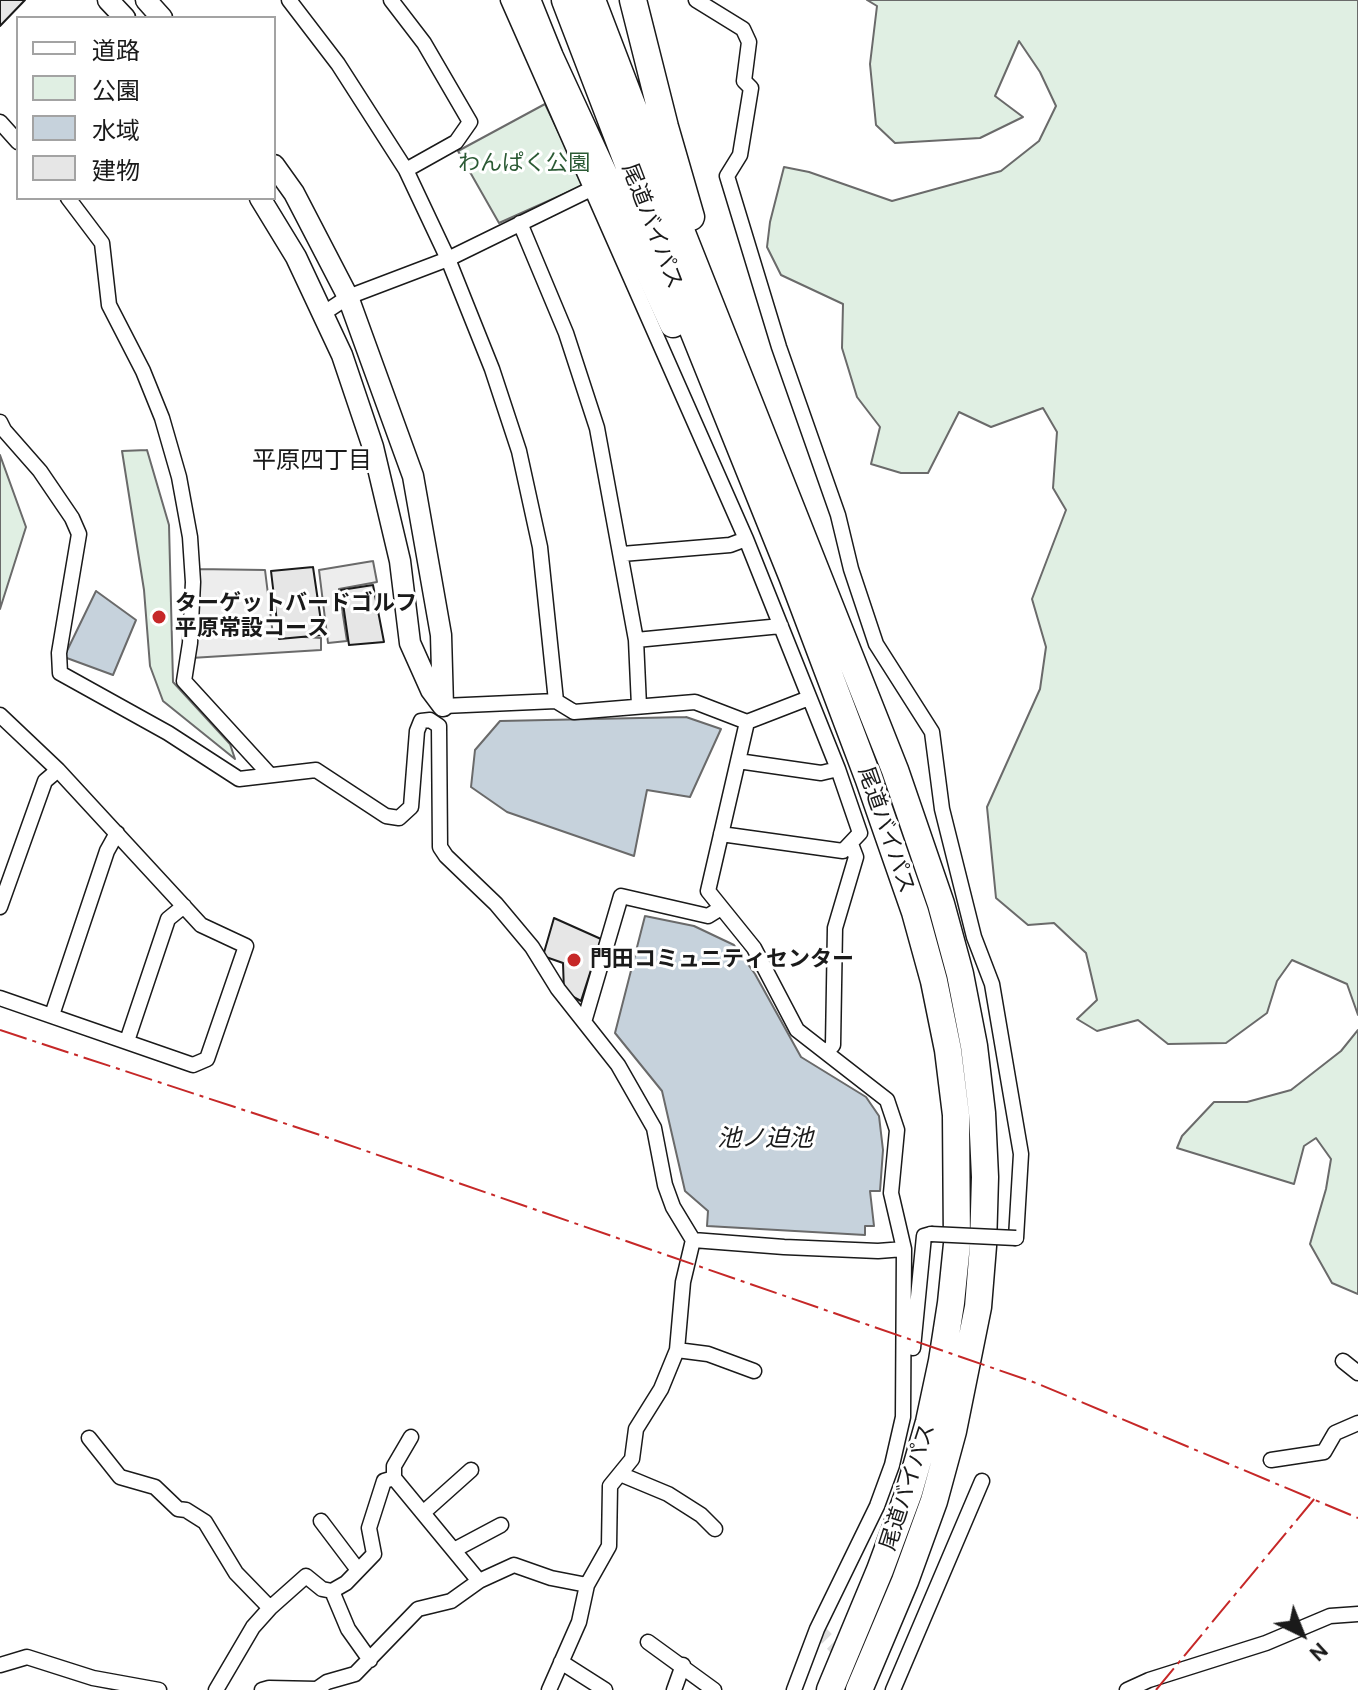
<!DOCTYPE html>
<meta charset="utf-8">
<style>
body{margin:0}
#map{position:relative;width:1358px;height:1690px;overflow:hidden;background:#fff;font-family:Cabin,"Noto Sans JP",sans-serif}
canvas{display:block}
.legend{position:absolute;left:16px;top:16px;width:260px;height:184px;box-sizing:border-box;background:#fff;border:2px solid #a3a3a3;margin:0;padding:10px 14px;list-style:none;font-size:24px;color:#1a1a1a}
.legend li{display:flex;align-items:center;gap:16px;height:40px}
.legend b{width:40px;border:2px solid #a3a3a3}
.north{position:absolute;left:1262px;top:1594px;width:80px;height:80px;-webkit-text-stroke:6px #fff;paint-order:stroke;rotate:137deg;font-size:22px;font-weight:700;line-height:32px;text-align:center;color:#1a1a1a}
.north::after{content:'';display:block;margin:auto;width:28px;height:36px;background:#1a1a1a;clip-path:polygon(50% 0,100% 100%,50% 72%,0 100%)}
</style>
<div id="map">
<canvas width="1358" height="1690"></canvas>
<ul class="legend">
<li><b style="height:10px;background:#fff"></b>道路</li>
<li><b style="height:22px;background:#e0efe3"></b>公園</li>
<li><b style="height:22px;background:#c6d2dc"></b>水域</li>
<li><b style="height:22px;background:#e6e6e6"></b>建物</li>
</ul>
<div class="north">N</div>
</div>
<script>
const ctx = document.querySelector('canvas').getContext('2d');
ctx.lineJoin = 'round';
function paint(path, color) { ctx.fillStyle = color; ctx.fill(path, 'evenodd'); }
const toPath = rows => new Path2D(rows.map(r => 'M' + r).join(''));
function strokePath(path, color, width, dash) { ctx.strokeStyle = color; ctx.lineWidth = width; ctx.lineCap = dash ? 'butt' : 'round'; ctx.setLineDash(dash || []); ctx.stroke(path); }
function drawText(font, color, halo, rows, align = 'center') {
  ctx.font = font + ' Cabin,"Noto Sans JP",sans-serif'; ctx.lineWidth = 6; ctx.setLineDash([]); ctx.textBaseline = 'middle'; ctx.strokeStyle = halo; ctx.fillStyle = color; for (const [text, x, y, turn = 0] of rows) {
    ctx.save(); ctx.translate(x, y); ctx.rotate((+turn || 0) * Math.PI / 180); ctx.textAlign = isNaN(turn) ? turn : align; if (halo) ctx.strokeText(text, 0, 0); ctx.fillText(text, 0, 0); ctx.restore();
  }
}
const green = toPath([
 [867,0,1358,0,1358,1015,1347,984,1292,960,1277,981,1267,1013,1226,1043,1168,1044,1138,1020,1097,1031,1077,1019,1097,1000,1086,953,1054,923,1028,925,996,898,987,807,1040,689,1046,647,1032,599,1066,510,1053,488,1057,432,1043,408,991,427,959,412,928,473,901,473,871,464,880,427,857,397,842,348,843,304,781,275,767,247,770,222,784,167,809,172,892,201,1001,171,1039,141,1056,106,1040,72,1019,41,995,96,1023,117,980,138,895,143,876,125,870,64,877,6,867,0],
 [545,104,584,185,499,223,458,151,545,104],
 [147,450,169,525,173,682,230,744,235,759,163,701,150,666,144,590,122,451,147,450],
 [0,455,26,527,0,609,0,455],
 [1358,1030,1358,1294,1332,1283,1310,1244,1326,1189,1331,1159,1316,1138,1304,1146,1294,1184,1177,1148,1182,1136,1214,1102,1247,1102,1291,1090,1341,1051,1358,1030]
]);
paint(green, '#e0efe3');
strokePath(green, '#6a6a6a', 2);
const parking = toPath([
 [373,561,377,582,339,589,347,641,328,643,319,570,373,561],
 [196,569,265,570,273,635,321,638,321,650,191,658,196,569]
]);
paint(parking, '#ededed');
strokePath(parking, '#6a6a6a', 2);
const water = toPath([
 [96,591,136,620,113,675,64,657,96,591],
 [686,717,721,729,690,797,647,790,634,856,507,812,471,787,475,750,500,721,686,717],
 [645,916,694,926,734,945,755,974,801,1057,866,1097,879,1116,883,1150,880,1191,870,1191,874,1226,865,1226,865,1235,707,1226,708,1211,685,1191,662,1091,615,1033,645,916]
]);
paint(water, '#c6d2dc');
strokePath(water, '#6a6a6a', 2);
const building = toPath([
 [0,0,25,0,0,26,0,0],
 [313,567,323,635,279,639,271,571,313,567],
 [373,585,384,642,349,645,341,590,373,585],
 [554,918,601,939,581,1001,564,992,563,963,543,956,554,918]
]);
paint(building, '#e6e6e6');
strokePath(building, '#1a1a1a', 2);
strokePath(toPath([
 [817,1629,847,1659]
]), '#ddd', 14, [14, 7]);
const street = toPath([
 [289,0,338,64,406,170,448,259,492,369,519,451,540,547,556,701],
 [391,0,424,43,470,122,456,142,406,170],
 [508,0,746,539,838,769,860,833,843,851,721,834],
 [696,0,743,29,749,42,744,81,751,88,740,155,727,176,779,347,838,515,851,569,876,644,932,732,942,809,974,937,992,984,1008,1078,1021,1154,1016,1238],
 [0,122,18,142],
 [68,198,102,243,109,305,143,371,162,418,179,477,190,537,193,582,190,643,184,681,270,775],
 [520,223,566,333,597,428,636,640,639,706],
 [324,313,348,297,448,259,591,189],
 [0,422,4,430,40,471,72,518,79,534,59,653,60,673,168,733,239,779,316,770,386,816,399,818,411,807,417,731,421,721,430,720,439,726,440,847,446,856,496,904,532,947,558,989,618,1065,654,1128,665,1185,673,1207,693,1240,683,1282,677,1350,661,1389,636,1429,632,1459,610,1486,609,1546,587,1585,579,1622,549,1690],
 [622,554,730,545,746,539],
 [636,640,781,626],
 [443,706,556,701,574,712,695,702,747,722,809,698],
 [0,715,58,770,201,925,246,946,207,1059,193,1065,0,998],
 [747,722,708,891,754,948,797,1030,887,1100,897,1130,891,1193,904,1249,903,1417,892,1465,877,1506,817,1629,794,1690],
 [738,761,821,773,838,769],
 [0,907,45,781,58,770],
 [52,1015,107,851,117,833],
 [584,1022,621,896,708,916,721,908],
 [127,1041,168,919,184,906],
 [827,1052,833,1045,835,928,856,857,851,844],
 [693,1240,784,1247,878,1251,904,1249],
 [913,1348,924,1236,931,1234],
 [677,1350,708,1354,754,1371],
 [1343,1361,1358,1373],
 [89,1438,120,1477,155,1487,178,1509,186,1510,205,1522,236,1573,270,1608,253,1627,216,1690],
 [1271,1460,1324,1452,1335,1433,1358,1423],
 [620,1474,668,1494,701,1515,715,1529],
 [394,1478,394,1466,411,1437],
 [424,1512,471,1470],
 [321,1521,358,1570],
 [454,1550,501,1525],
 [332,1591,348,1629,370,1660],
 [270,1608,306,1576,322,1589,332,1591,346,1583,374,1554,369,1528,384,1481,394,1478,479,1581],
 [648,1642,714,1690],
 [561,1662,605,1690],
 [0,1665,27,1657,93,1678,159,1690],
 [262,1690,269,1688,317,1689,327,1682,355,1674,418,1609,451,1601,479,1581,514,1565,551,1578,587,1585],
 [674,1690,683,1665],
 [893,1690,982,1481],
 [1127,1690,1149,1680,1266,1643,1330,1616,1358,1614]
]);
const secondary = toPath([
 [108,0,125,18],
 [146,0,162,18],
 [274,165,294,193,348,297,413,476,441,635,443,706],
 [260,198,296,257,342,355,373,447,400,561,410,643,431,690,443,706]
]);
const highway = toPath([
 [527,0,550,57,673,324],
 [565,0,668,268,792,576,869,780,915,912,934,981,948,1050,956,1115,957,1244,951,1303,942,1361,929,1422,909,1492,880,1570,830,1690],
 [592,0,655,165,895,770,941,904,960,974,974,1046,982,1113,985,1177,983,1246,978,1307,953,1431,934,1501,905,1581,859,1690],
 [633,0,665,127,691,217]
]);
strokePath(street, '#1a1a1a', 17);
strokePath(secondary, '#1a1a1a', 23);
strokePath(highway, '#1a1a1a', 29);
strokePath(street, '#fff', 14);
strokePath(secondary, '#fff', 20);
strokePath(highway, '#fff', 26);
const streetBridge = toPath([
 [931,1234,1016,1238]
]);
strokePath(streetBridge, '#1a1a1a', 17, []);
strokePath(streetBridge, '#fff', 14);
strokePath(toPath([
 [0,1030,320,1135,1036,1383,1358,1518],
 [1156,1690,1315,1498]
]), '#c62828', 2, [28, 6, 4, 6]);
for (const [x, y, r, color] of [
 [159,617,8,"#c62828"],
 [574,960,8,"#c62828"]
]) { const dot = new Path2D(); dot.arc(x, y, r, 0, 2 * Math.PI); ctx.fillStyle = color; ctx.fill(dot); strokePath(dot, '#fff', 3); }
drawText('22px', '#2b5a34', '#fff', [
 ["わんぱく公園",524,164]
]);
drawText('22px', '#1a1a1a', '#fff', [
 ["尾道バイパス",652,226,69],
 ["尾道バイパス",886,830,71],
 ["尾道バイパス",908,1487,-72]
]);
drawText('bold 22px', '#1a1a1a', '#fff', [
 ["ターゲットバードゴルフ",175,604],
 ["平原常設コース",175,629],
 ["門田コミュニティセンター",590,960]
], 'left');
drawText('24px', '#1a1a1a', '#fff', [
 ["平原四丁目",312,461]
]);
drawText('italic 24px', '#1a1a1a', '#fff', [
 ["池ノ迫池",765,1139]
]);
</script>
